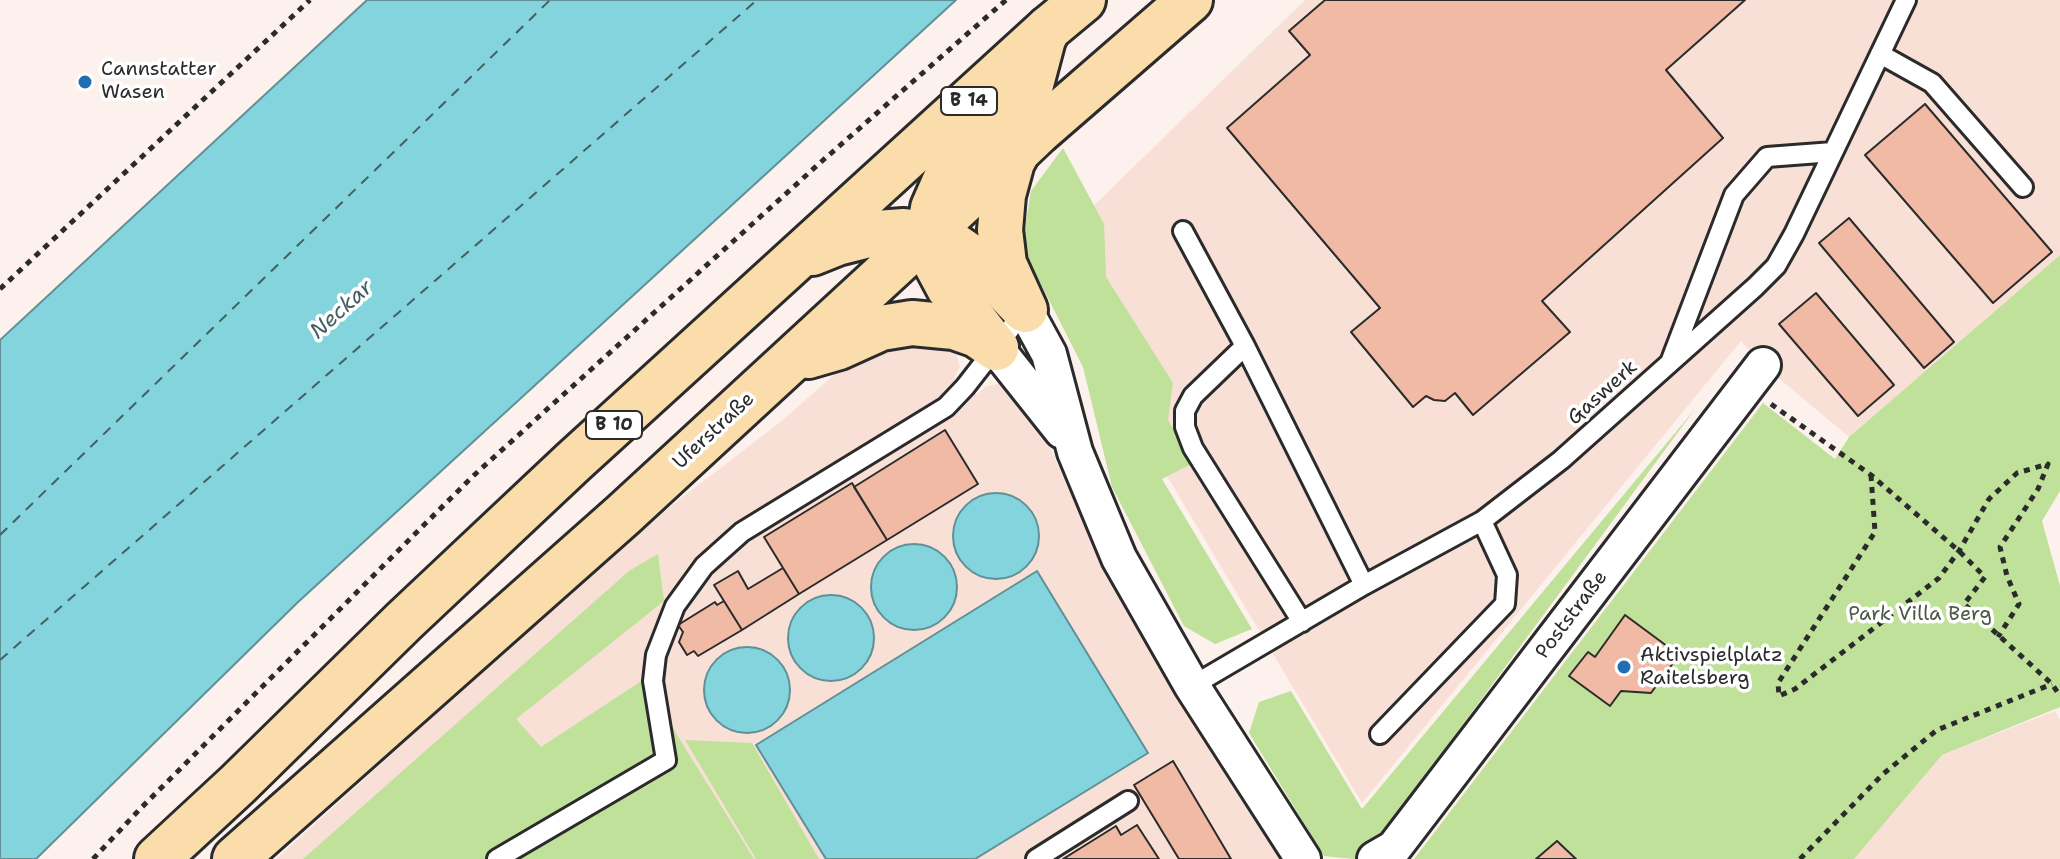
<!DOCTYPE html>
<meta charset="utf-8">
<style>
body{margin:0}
canvas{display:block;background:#fcf1ed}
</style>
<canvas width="2060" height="859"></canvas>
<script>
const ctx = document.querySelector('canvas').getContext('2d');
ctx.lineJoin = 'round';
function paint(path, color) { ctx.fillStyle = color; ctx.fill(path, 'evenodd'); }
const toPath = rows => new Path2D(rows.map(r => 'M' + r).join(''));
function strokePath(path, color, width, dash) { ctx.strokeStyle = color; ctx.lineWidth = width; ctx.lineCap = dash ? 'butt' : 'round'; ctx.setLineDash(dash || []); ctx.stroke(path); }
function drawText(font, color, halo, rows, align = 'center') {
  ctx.font = font + ' "Shantell Sans",sans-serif'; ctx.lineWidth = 7; ctx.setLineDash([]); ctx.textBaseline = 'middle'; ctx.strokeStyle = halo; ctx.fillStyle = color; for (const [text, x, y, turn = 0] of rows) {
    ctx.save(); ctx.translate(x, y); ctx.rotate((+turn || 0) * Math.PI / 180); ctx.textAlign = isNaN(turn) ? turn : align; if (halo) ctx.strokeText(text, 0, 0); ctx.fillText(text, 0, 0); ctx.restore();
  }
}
paint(toPath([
 [1305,0,2060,0,2060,255,1849,437,1763,365,1741,341,1362,803,1038,260],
 [919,336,955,351,960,366,954,378,977,395,986,386,1003,383,1031,413,1047,441,1100,560,1130,614,1282,859,276,859,636,533,779,423,858,354],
 [2055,711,2060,720,2060,859,1854,859,1942,755]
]), '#f8e0d7');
paint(toPath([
 [1063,148,1104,224,1106,277,1173,383,1168,420,1193,463,1162,479,1252,629,1215,644,1184,626,1112,487,1083,367,1022,247,1031,191],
 [2060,255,2060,491,2042,521,2060,586,2060,707,1942,755,1854,859,1414,859,1763,403,1835,459,1849,437],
 [1695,409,1380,837,1354,859,1324,856,1249,733,1259,702,1291,691,1362,809],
 [658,554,664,601,516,719,541,747,643,680,754,859,303,859,629,571],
 [685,740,752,743,819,859,756,859]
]), '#bfe19a');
const water = toPath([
 [367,0,956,0,297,603,36,859,0,859,0,340,367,0],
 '953 536a43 43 0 1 1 86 0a43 43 0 1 1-86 0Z',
 '871 587a43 43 0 1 1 86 0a43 43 0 1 1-86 0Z',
 [1037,571,1148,753,975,859,826,859,756,745,1037,571],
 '788 638a43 43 0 1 1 86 0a43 43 0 1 1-86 0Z',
 '704 690a43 43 0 1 1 86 0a43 43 0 1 1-86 0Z'
]);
paint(water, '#83d4dd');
strokePath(water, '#609096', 2);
strokePath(toPath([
 [0,535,550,0],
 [0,660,757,0]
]), '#455e60', 2, [10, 8]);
const building = toPath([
 [1325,0,1745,0,1666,70,1723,138,1542,301,1570,332,1473,415,1455,393,1445,401,1434,400,1426,396,1413,407,1351,332,1380,308,1227,128,1310,55,1289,31,1325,0],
 [1925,104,2052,252,1993,303,1865,155,1925,104],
 [1849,218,1954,342,1924,368,1819,243,1849,218],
 [1816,293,1894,385,1858,416,1779,324,1816,293],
 [945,430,978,484,887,540,854,487,945,430],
 [852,483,887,540,799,594,764,537,852,483],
 [783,568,799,594,742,630,714,585,738,571,748,589,783,568],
 [724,601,742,630,698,656,694,651,687,655,679,642,683,632,678,625,715,602,717,605,724,601],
 [1625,615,1679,655,1651,693,1621,691,1610,706,1569,676,1588,652,1595,657,1625,615],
 [1173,761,1231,859,1179,859,1134,785,1173,761],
 [1137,825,1159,859,1063,859,1116,826,1121,835,1137,825],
 [1557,841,1576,859,1536,859,1557,841]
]);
paint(building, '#f0baa4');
strokePath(building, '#2b2b2b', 2);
const lane = toPath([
 [1880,54,1932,83,2023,187],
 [1183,231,1245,346,1193,396,1185,411,1185,427,1193,448,1302,622],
 [1245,346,1364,585],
 [1671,360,1734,195,1767,157,1833,152],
 [1192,686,1364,585,1482,521,1561,460,1755,287,1776,266,1794,234,1906,0],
 [1380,734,1505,604,1507,575,1482,521],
 [497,859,666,760,653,681,656,655,675,606,704,566,742,532,946,407,965,387,1025,310],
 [1036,859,1128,801]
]);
const street = toPath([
 [1025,310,1049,354,1075,452,1119,558,1192,686,1303,859],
 [996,348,1062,431],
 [1375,859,1394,848,1763,365]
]);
const primary = toPath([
 [812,253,837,243,877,233,904,231,929,234,948,241,981,264,1024,309],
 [808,356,839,347,881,328,912,323,954,327,977,335,996,348],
 [157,859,238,784,404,621,573,462,1048,29],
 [235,859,623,515,1018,151]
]);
const highway = toPath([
 [1025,310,1004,264,1000,230,1003,195,1012,162,1018,151,1038,132,1190,0],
 [996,348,949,288,934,260,929,234,933,208,950,169,963,153,1030,88,1043,39,1048,29,1083,0]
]);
strokePath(lane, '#2b2b2b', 24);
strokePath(street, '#2b2b2b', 40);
strokePath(primary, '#2b2b2b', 50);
strokePath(highway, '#2b2b2b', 50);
strokePath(toPath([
 [0,289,310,0],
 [1771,404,1871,475,1959,551,1985,577,1964,604,2052,684,2060,696],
 [1871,475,1875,532,1778,683,1779,696,1795,689,1939,578,1959,551,1989,499,2017,473,2048,464,2038,489,2000,547,2007,576,2019,604,1998,637],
 [93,859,140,809,472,477,821,162,1006,0],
 [1800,859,1883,774,1937,730,2052,684]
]), '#2b2b2b', 5, [6, 6]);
strokePath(lane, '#fff', 18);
strokePath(street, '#fff', 34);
strokePath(primary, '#faddab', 44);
strokePath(highway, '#faddab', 44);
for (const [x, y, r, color] of [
 [85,82,8,"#1f6fb2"],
 [1624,667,8,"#1f6fb2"]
]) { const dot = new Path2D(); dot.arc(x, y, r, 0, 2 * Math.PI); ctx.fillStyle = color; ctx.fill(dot); strokePath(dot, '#fff', 3); }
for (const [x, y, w] of [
 [969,101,56],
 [614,425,56]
]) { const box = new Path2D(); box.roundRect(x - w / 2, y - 14, w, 28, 6); ctx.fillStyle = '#fff'; ctx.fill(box); strokePath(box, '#2b2b2b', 2); }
drawText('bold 18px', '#2b2b2b', null, [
 ["B 14",969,101],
 ["B 10",614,425]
]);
drawText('20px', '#2b2b2b', '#fff', [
 ["Cannstatter",101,70],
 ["Wasen",101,93],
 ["Aktivspielplatz",1640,656],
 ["Raitelsberg",1640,679]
], 'left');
drawText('20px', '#2b2b2b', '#fff', [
 ["Gaswerk",1603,393,-42],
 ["Uferstraße",714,431,-43],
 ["Poststraße",1572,615,-53]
]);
drawText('20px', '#505847', '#fff', [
 ["Park Villa Berg",1920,615]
]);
drawText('italic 22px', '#455e60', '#fff', [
 ["Neckar",342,310,-42]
]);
</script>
